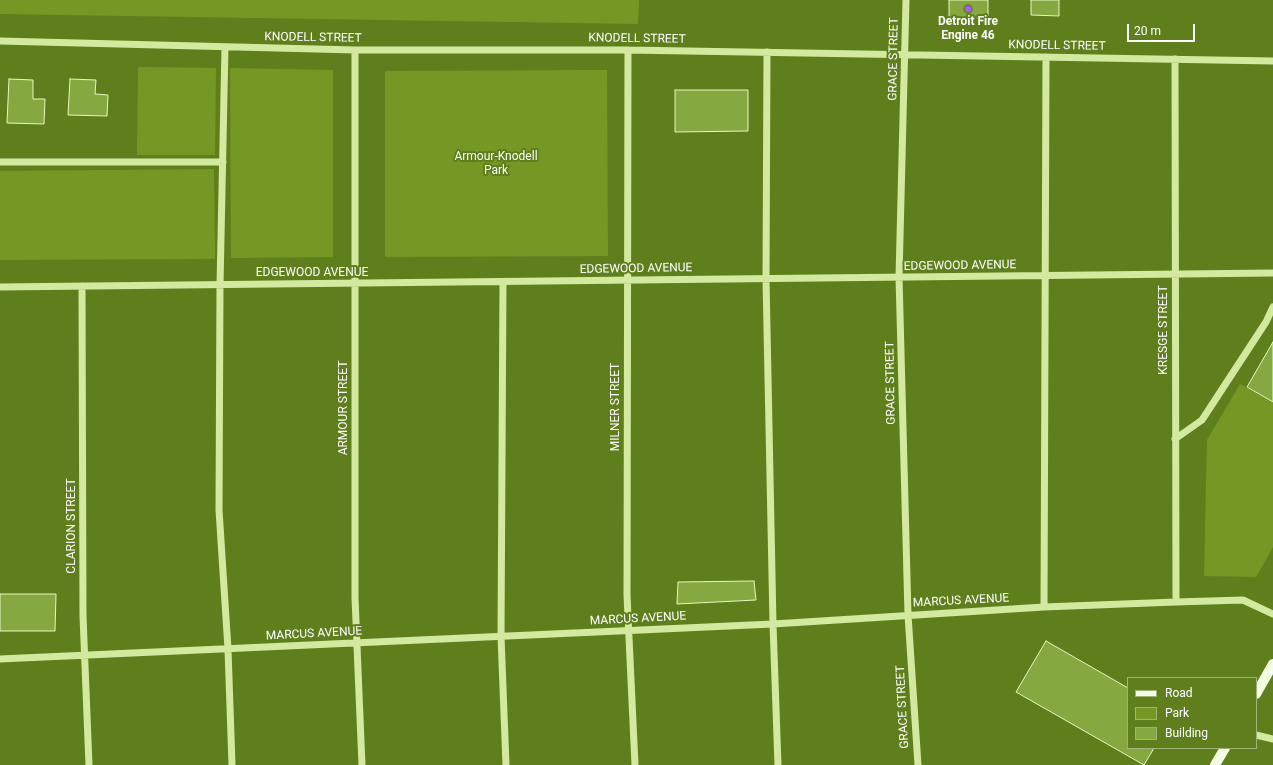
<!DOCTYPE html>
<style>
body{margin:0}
#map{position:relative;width:1273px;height:765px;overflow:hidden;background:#5f7f1c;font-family:Roboto,sans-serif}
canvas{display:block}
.legend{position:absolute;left:1127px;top:677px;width:130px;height:72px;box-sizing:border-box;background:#5f7f1c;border:1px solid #9fb277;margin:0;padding:5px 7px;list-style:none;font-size:12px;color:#fff}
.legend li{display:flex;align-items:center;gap:8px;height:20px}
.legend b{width:20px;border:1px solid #9fb277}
.scale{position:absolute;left:1127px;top:24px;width:68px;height:18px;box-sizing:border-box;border:2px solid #fff;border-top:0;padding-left:5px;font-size:12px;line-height:14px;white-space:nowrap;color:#fff;-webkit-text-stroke:3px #5f7f1c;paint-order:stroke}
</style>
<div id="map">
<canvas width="1273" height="765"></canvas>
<ul class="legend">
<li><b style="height:5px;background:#f4fee2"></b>Road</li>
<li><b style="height:11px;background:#759825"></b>Park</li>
<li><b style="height:11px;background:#86a840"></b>Building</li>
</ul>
<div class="scale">20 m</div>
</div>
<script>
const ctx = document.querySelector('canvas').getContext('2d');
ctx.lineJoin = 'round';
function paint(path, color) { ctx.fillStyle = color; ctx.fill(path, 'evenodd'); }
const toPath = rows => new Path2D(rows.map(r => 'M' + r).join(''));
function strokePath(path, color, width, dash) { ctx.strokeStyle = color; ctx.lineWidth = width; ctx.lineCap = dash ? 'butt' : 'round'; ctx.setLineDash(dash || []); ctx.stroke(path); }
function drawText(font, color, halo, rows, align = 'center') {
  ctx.font = font + ' Roboto,sans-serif'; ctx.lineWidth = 4; ctx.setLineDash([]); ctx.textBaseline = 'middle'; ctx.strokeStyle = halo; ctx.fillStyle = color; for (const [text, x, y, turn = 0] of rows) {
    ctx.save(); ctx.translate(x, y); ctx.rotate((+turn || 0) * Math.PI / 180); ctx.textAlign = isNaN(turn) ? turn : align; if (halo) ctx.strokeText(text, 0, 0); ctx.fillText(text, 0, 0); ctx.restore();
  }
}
paint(toPath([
 [0,0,639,0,638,24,0,14],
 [138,67,216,68,215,155,137,155],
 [230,68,333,70,333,257,231,258],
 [607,70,608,256,385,257,385,71],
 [214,169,215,259,0,260,0,171],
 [1240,384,1273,403,1273,547,1256,577,1204,576,1207,440]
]), '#759825');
const building = toPath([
 [949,0,988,0,988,19,949,18,949,0],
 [1031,0,1059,0,1059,16,1031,15,1031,0],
 [9,79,33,80,33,99,45,99,44,124,7,123,9,79],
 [70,79,96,80,95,94,108,95,107,116,68,115,70,79],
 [675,90,748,90,748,131,675,132,675,90],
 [1273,342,1273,402,1247,387,1273,342],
 [754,581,756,600,677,604,678,582,754,581],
 [0,594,56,594,55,631,0,631,0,594],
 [1046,641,1128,688,1128,748,1154,748,1144,765,1016,692,1046,641]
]);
paint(building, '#86a840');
strokePath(building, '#e7f7c3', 1);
strokePath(toPath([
 [906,0,899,277,908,615,918,765],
 [0,41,355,50,628,50,1273,61],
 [225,47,220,285,219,510,228,649,232,765],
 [355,50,355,598,362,765],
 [628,50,627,595,635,765],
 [767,52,766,279,773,624,778,765],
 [1175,59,1176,602],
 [0,162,223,162],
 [503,282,501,636,506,765],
 [82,286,83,616,89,765],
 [0,287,1273,273],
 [1175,439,1202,420,1266,322,1273,307],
 [1044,607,1046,57],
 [0,659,773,624,1044,607,1176,602,1243,600,1273,614],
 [1256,735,1273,739]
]), '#d2e99f', 7);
strokePath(toPath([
 [1256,694,1273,664],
 [1215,765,1225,748]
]), '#f4fee2', 10);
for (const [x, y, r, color] of [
 [968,9,4,"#a75cfa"]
]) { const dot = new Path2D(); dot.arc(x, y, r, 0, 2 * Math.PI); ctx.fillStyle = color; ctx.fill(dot); strokePath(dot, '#5f7f1c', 1.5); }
drawText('bold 12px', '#fff', '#5f7f1c', [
 ["Detroit Fire",968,22],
 ["Engine 46",968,36]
]);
drawText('12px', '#fff', '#5f7f1c', [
 ["KNODELL STREET",313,38,1],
 ["KNODELL STREET",637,39,1],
 ["KNODELL STREET",1057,46,1],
 ["GRACE STREET",894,59,-89],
 ["EDGEWOOD AVENUE",960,266,-1],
 ["EDGEWOOD AVENUE",636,269,-1],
 ["EDGEWOOD AVENUE",312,273],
 ["KRESGE STREET",1164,330,-90],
 ["GRACE STREET",891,383,-91],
 ["MILNER STREET",616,407,-90],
 ["ARMOUR STREET",344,408,-90],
 ["CLARION STREET",72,526,-90],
 ["MARCUS AVENUE",961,601,-3],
 ["MARCUS AVENUE",638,619,-3],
 ["MARCUS AVENUE",314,634,-3],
 ["GRACE STREET",903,707,-93]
]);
drawText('12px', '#fbfef6', '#5f7f1c', [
 ["Armour-Knodell",496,157],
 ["Park",496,171]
]);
</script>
